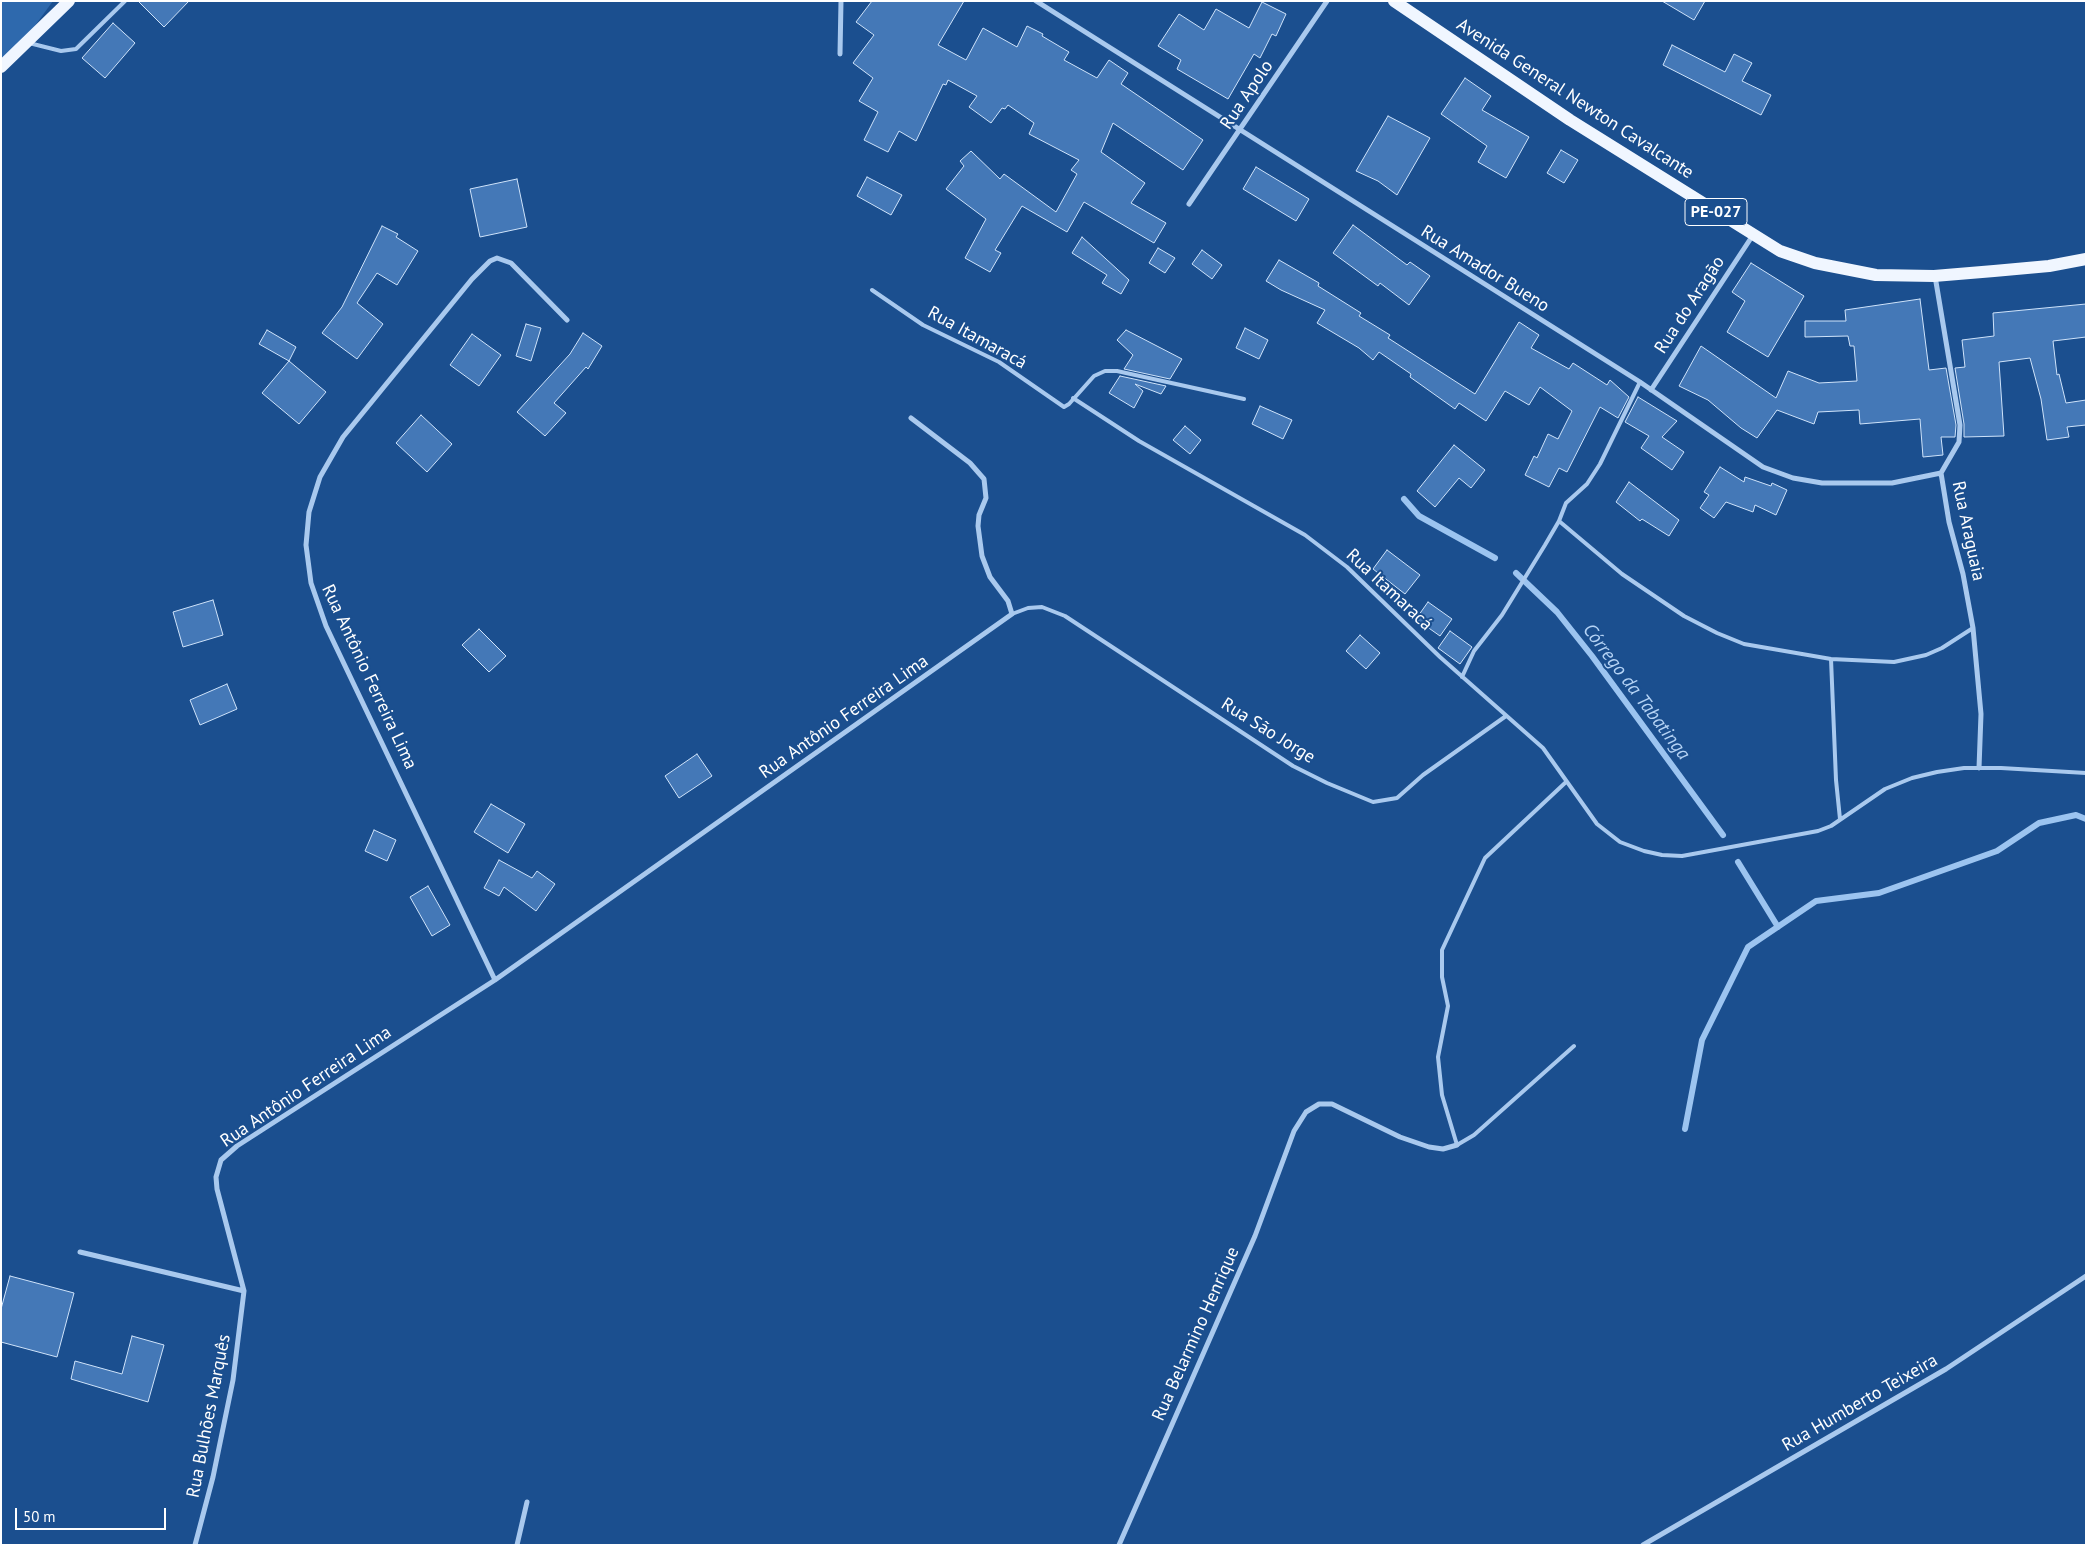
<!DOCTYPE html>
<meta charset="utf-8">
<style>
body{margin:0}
#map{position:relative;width:2087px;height:1546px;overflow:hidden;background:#1b4f8f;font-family:"PT Sans",sans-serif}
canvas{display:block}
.frame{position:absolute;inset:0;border:2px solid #fff;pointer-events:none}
.scale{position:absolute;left:15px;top:1508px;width:151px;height:22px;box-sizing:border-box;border:2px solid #fff;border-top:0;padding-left:6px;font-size:15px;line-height:18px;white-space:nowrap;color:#fff;-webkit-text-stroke:4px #1b4f8f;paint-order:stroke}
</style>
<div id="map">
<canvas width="2087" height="1546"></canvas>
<div class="frame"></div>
<div class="scale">50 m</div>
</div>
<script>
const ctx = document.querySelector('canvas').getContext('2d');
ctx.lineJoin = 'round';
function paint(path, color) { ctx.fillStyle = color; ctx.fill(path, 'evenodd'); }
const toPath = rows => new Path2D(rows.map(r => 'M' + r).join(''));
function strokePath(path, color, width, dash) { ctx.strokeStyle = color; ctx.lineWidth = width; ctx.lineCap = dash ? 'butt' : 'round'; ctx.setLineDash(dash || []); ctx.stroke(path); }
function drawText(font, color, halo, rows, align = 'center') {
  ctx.font = font + ' "PT Sans",sans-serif'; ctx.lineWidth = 4; ctx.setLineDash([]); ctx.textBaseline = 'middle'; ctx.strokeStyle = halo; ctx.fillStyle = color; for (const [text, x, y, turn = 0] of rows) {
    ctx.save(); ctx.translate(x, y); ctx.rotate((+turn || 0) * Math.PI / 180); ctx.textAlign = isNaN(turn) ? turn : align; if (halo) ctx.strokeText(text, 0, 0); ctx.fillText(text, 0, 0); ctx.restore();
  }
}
paint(toPath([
 [1,1,53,1,1,72]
]), '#2e69ad');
strokePath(toPath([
 [1404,499,1419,516,1495,558],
 [1516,573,1557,612,1592,656,1723,835],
 [1738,862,1778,927],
 [1685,1129,1702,1040,1748,947,1816,901,1879,893,1997,851,2039,823,2076,815,2086,819]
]), '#9cc4f0', 6);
const building = toPath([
 [138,1,189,1,164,27,138,1],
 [872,1,964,1,938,45,966,60,983,28,1017,47,1027,26,1043,34,1042,36,1069,52,1064,60,1097,78,1109,60,1128,73,1121,84,1203,140,1183,170,1113,123,1101,152,1145,183,1131,203,1166,223,1154,243,1084,202,1067,232,1022,206,995,250,1001,253,990,272,965,258,986,219,946,189,964,166,960,161,971,151,1000,179,1004,174,1056,212,1077,174,1071,170,1079,160,1029,134,1034,123,1008,105,1005,109,1002,108,991,123,969,107,977,96,948,80,946,85,943,84,916,141,899,131,888,152,864,140,878,112,859,101,873,78,853,63,874,35,856,22,872,1],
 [1662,1,1705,1,1694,20,1662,1],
 [1262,2,1286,14,1276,36,1272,34,1260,58,1254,54,1228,99,1177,69,1181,60,1158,46,1179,14,1204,30,1216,9,1249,28,1262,2],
 [113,23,135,43,105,78,82,58,113,23],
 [1672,45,1725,72,1734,54,1752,63,1742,81,1771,95,1761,115,1663,65,1672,45],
 [1465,78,1491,96,1482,110,1529,137,1506,178,1478,162,1487,146,1441,114,1465,78],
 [1388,116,1430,138,1397,195,1378,181,1356,171,1388,116],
 [1561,150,1578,160,1564,183,1547,173,1561,150],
 [1256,167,1309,199,1296,221,1243,189,1256,167],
 [867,177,902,195,891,215,857,196,867,177],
 [517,179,527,227,480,237,470,189,517,179],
 [1353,225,1407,265,1410,262,1430,276,1409,305,1380,283,1378,286,1333,253,1353,225],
 [382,226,398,234,396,237,418,251,397,285,377,273,357,303,383,324,357,359,322,333,342,307,382,226],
 [1082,237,1129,280,1121,294,1102,283,1107,275,1072,253,1082,237],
 [1158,248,1175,258,1165,273,1149,263,1158,248],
 [1202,250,1222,265,1212,279,1192,264,1202,250],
 [1279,260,1319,283,1318,286,1361,313,1359,316,1390,335,1388,338,1475,394,1519,322,1539,335,1531,348,1569,369,1573,363,1607,385,1610,380,1629,397,1618,418,1600,407,1567,472,1559,468,1549,487,1525,475,1534,456,1537,458,1548,434,1558,439,1572,411,1540,387,1529,405,1505,391,1486,421,1459,403,1455,409,1410,377,1411,374,1379,352,1373,360,1359,348,1317,323,1325,310,1281,290,1266,281,1279,260],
 [1751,263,1804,296,1768,357,1727,332,1745,301,1732,292,1751,263],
 [1920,299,1929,370,1946,368,1956,425,1955,437,1941,437,1943,455,1923,457,1920,419,1860,424,1859,410,1818,412,1814,424,1777,410,1757,438,1741,428,1708,400,1679,386,1701,346,1776,398,1788,371,1819,383,1857,381,1854,346,1850,346,1848,336,1805,337,1805,321,1846,321,1845,310,1920,299],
 [2086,304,2086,337,2053,341,2057,375,2059,374,2066,403,2086,400,2086,425,2067,427,2069,437,2047,440,2041,399,2030,358,1999,362,2004,436,1964,437,1964,424,1955,368,1965,367,1962,340,1994,336,1993,313,2086,304],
 [526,324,541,328,531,361,516,356,526,324],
 [1245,328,1268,340,1259,359,1236,348,1245,328],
 [267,330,296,347,289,361,259,344,267,330],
 [1126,330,1182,359,1170,379,1124,369,1133,355,1117,340,1126,330],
 [583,333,602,346,588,369,586,367,554,403,566,413,545,436,517,412,570,354,583,333],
 [472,334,501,355,479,386,450,365,472,334],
 [289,361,326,392,299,424,262,393,289,361],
 [1120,376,1166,386,1161,394,1135,384,1143,391,1134,408,1109,393,1120,376],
 [1638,397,1677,421,1662,437,1684,452,1672,470,1641,448,1649,436,1625,422,1638,397],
 [1260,406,1292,420,1283,439,1252,424,1260,406],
 [421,415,452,444,427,472,396,443,421,415],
 [1185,426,1201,440,1190,454,1173,440,1185,426],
 [1454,445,1485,470,1471,488,1459,478,1435,507,1417,491,1454,445],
 [1720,467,1744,482,1745,477,1771,486,1772,483,1787,490,1776,515,1755,505,1753,512,1726,502,1714,518,1700,508,1709,495,1704,492,1720,467],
 [1629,482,1679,520,1669,536,1642,519,1640,521,1616,502,1629,482],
 [1387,550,1420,575,1405,594,1373,569,1387,550],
 [213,600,223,635,183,647,173,612,213,600],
 [1428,602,1452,619,1440,636,1416,619,1428,602],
 [479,629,506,656,489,672,462,645,479,629],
 [1450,631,1472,647,1460,664,1438,648,1450,631],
 [1360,635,1380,653,1366,669,1346,651,1360,635],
 [227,684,237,709,200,725,190,700,227,684],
 [697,754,712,776,679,798,665,776,697,754],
 [491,804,525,824,508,853,474,832,491,804],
 [374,830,396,840,387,861,365,851,374,830],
 [499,860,532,878,537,871,555,884,536,911,504,887,499,896,484,888,499,860],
 [428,886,450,925,432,936,410,897,428,886],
 [10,1276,74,1293,57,1357,1,1342,1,1309,10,1276],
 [132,1336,164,1345,148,1402,71,1379,75,1361,122,1374,132,1336]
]);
paint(building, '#4478b7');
strokePath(building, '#cfe3fa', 1);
strokePath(toPath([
 [29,43,61,51,76,49,125,1],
 [872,290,923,325,999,362,1064,407,1069,404,1094,376,1105,371,1117,371,1244,399],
 [1073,398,1139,441,1305,535,1347,567,1440,657,1543,748,1597,824,1620,842,1644,851,1662,855,1682,856,1818,831,1831,826,1885,789,1912,778,1937,772,1964,768,2001,768,2086,773],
 [1559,521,1622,574,1684,616,1717,633,1744,644,1831,659,1894,662,1926,655,1942,648,1973,628],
 [1012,614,1028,608,1042,607,1065,616,1293,766,1327,783,1373,802,1397,798,1423,775,1506,716],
 [1831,659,1836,780,1840,819],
 [1462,677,1474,651,1502,615,1545,545,1559,521,1566,503,1587,484,1600,464,1640,382],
 [1566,782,1485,858,1442,950,1442,977,1448,1006,1438,1057,1442,1095,1457,1145,1474,1135,1574,1046]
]), '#a9c9ee', 4);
strokePath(toPath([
 [1036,1,1640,382,1763,467,1793,478,1822,483,1892,483,1941,473],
 [840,54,841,1],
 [1189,204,1327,1],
 [1935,276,1960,425,1959,442,1941,473,1949,522,1963,574,1973,628,1981,714,1979,768],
 [1651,390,1753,235],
 [495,980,326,626,311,583,306,545,309,512,320,477,343,437,472,279,490,261,497,258,511,263,567,320],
 [80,1252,244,1291],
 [195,1545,213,1477,233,1380,244,1291,217,1189,216,1177,221,1160,237,1146,495,980,1012,614,1008,601,990,577,982,556,978,526,979,515,986,498,984,479,970,463,911,418],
 [517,1545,527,1502],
 [1119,1545,1255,1236,1294,1131,1306,1112,1319,1104,1332,1104,1400,1137,1429,1147,1443,1149,1457,1145],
 [1643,1545,1946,1369,2086,1276]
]), '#a9c9ee', 5);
strokePath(toPath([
 [1394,1,1570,120,1780,251,1815,263,1876,275,1934,276,1994,271,2049,266,2086,259],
 [1,67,69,1]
]), '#f0f6ff', 12);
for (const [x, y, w] of [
 [1716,212,62]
]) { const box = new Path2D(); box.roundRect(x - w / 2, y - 13.5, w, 27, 4); ctx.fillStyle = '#1b4f8f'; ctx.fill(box); strokePath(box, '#fff', 1); }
drawText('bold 16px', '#fff', null, [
 ["PE-027",1716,212]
]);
drawText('18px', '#fff', '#1b4f8f', [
 ["Rua Apolo",1247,95,-56],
 ["Avenida General Newton Cavalcante",1575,99,33],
 ["Rua Amador Bueno",1485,269,32],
 ["Rua do Aragão",1690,305,-57],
 ["Rua Itamaracá",977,338,29],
 ["Rua Araguaia",1968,531,78],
 ["Rua Itamaracá",1389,590,43],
 ["Rua Antônio Ferreira Lima",369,677,65],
 ["Rua Antônio Ferreira Lima",844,717,-35],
 ["Rua São Jorge",1268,731,32],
 ["Rua Antônio Ferreira Lima",306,1087,-34],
 ["Rua Belarmino Henrique",1196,1334,-66],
 ["Rua Humberto Teixeira",1860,1403,-30],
 ["Rua Bulhões Marquês",209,1416,-79]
]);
drawText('italic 19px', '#b5d3f5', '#1b4f8f', [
 ["Córrego da Tabatinga",1636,692,53]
]);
</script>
